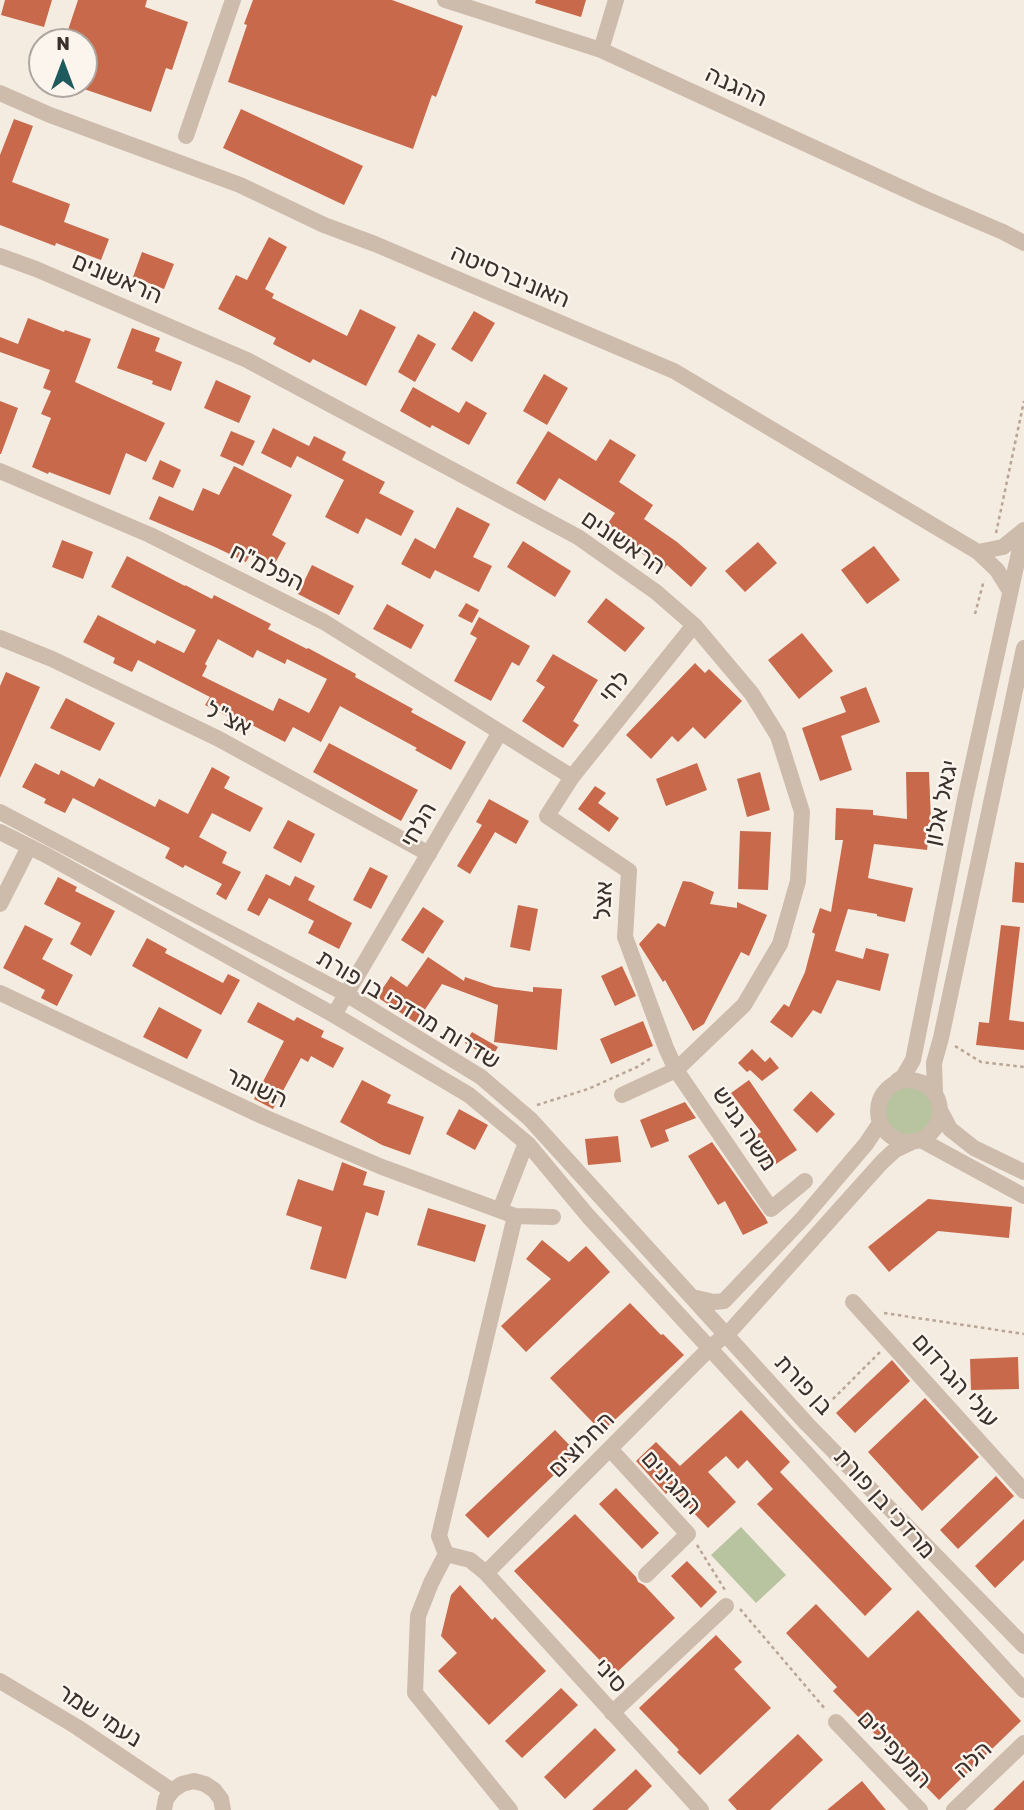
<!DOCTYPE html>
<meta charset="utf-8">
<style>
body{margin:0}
#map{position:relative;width:1024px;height:1810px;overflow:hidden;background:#f4ebe1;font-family:Rubik,sans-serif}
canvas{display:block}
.north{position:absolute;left:28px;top:28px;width:70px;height:70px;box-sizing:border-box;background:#fbf5ee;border:2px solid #aea6a0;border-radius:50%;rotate:0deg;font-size:19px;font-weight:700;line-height:28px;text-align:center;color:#3b302b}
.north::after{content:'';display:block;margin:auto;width:24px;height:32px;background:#1f5a5e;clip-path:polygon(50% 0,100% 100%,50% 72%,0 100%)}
</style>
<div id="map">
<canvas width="1024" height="1810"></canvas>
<div class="north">N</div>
</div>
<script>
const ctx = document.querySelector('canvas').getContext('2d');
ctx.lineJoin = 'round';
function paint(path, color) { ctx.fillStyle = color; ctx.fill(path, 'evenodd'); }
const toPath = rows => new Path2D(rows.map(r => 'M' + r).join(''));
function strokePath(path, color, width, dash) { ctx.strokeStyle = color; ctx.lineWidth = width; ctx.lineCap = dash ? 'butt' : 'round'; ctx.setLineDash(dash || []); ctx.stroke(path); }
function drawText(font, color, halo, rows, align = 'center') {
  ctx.font = font + ' Rubik,"Noto Sans Hebrew",sans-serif'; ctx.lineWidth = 5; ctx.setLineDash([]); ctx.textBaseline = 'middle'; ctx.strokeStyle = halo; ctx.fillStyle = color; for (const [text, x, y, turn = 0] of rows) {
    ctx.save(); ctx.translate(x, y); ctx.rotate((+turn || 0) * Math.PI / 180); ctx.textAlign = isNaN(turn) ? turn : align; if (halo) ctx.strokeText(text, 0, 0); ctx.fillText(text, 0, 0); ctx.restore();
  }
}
paint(toPath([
 '884 1110a25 25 0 1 1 50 0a25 25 0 1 1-50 0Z',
 [741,1527,786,1575,756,1603,711,1555]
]), '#b8c4a0');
paint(toPath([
 [5,0,52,0,44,27,1,15],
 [78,0,147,0,145,7,188,22,172,70,166,68,151,112,84,89,84,42,64,42],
 [253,0,392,0,463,26,436,97,432,95,413,149,228,82,247,25,244,24],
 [536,0,586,0,581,17,535,3],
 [241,109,363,166,344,205,223,148],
 [14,119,33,126,12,182,70,204,64,222,109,239,101,260,56,243,55,246,0,225,0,155],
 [269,237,287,247,265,289,274,294,272,298,347,336,360,309,396,327,366,386,313,359,310,363,273,344,276,338,218,309,236,275,247,280],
 [142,252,174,264,164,289,133,277],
 [474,311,495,323,472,362,451,349],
 [28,318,64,332,65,330,91,339,75,382,165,423,146,462,126,453,110,495,49,472,48,474,32,467,51,418,41,414,51,391,43,388,50,370,0,352,0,337,18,344],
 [132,328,160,338,155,351,182,362,171,391,152,384,153,381,117,368],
 [418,334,436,344,415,382,398,372],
 [544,374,568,388,547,425,523,411],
 [216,380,251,396,239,423,204,408],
 [413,387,459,413,466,401,487,413,469,445,432,425,430,428,400,411],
 [0,401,18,408,1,454,0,454],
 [273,428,309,446,314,436,346,452,342,460,385,482,379,493,414,511,401,536,366,518,358,534,325,517,344,480,297,456,291,468,261,453],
 [231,431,255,441,243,466,220,456],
 [548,431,596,461,610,439,636,455,619,482,653,505,644,519,677,542,707,568,691,587,667,565,664,569,640,552,642,550,606,526,615,513,559,478,545,501,516,483],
 [160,460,181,470,173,488,152,479],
 [234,466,292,495,272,535,286,543,273,567,250,555,246,562,215,547,149,519,159,496,193,511,203,488,219,495],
 [457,507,490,524,473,557,492,566,479,592,435,570,430,579,401,564,415,538,435,549],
 [62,540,93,552,83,579,52,567],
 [523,541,571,571,555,597,507,567],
 [758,542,777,563,745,592,725,571],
 [874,546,900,580,867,604,841,570],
 [127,556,185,586,185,585,212,599,214,595,271,624,268,629,307,649,308,648,356,674,355,677,413,709,411,712,466,742,451,770,415,750,417,748,340,706,321,742,293,727,285,742,252,725,246,735,225,724,229,717,205,705,210,697,138,660,132,672,113,663,115,658,83,642,98,615,155,644,157,640,184,653,196,630,111,587],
 [218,639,253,658,257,650,285,664,287,659,327,679,312,708,309,713,279,698,273,711,202,676,207,666,205,664],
 [312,565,354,586,339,615,298,594],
 [606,598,645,628,625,652,587,622],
 [466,603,479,610,472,623,458,616],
 [387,604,424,625,411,649,373,629],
 [479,617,530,646,519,666,512,662,491,701,454,681,477,638,470,634],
 [802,633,833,671,799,699,768,660],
 [553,654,598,680,573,721,579,725,563,748,522,721,545,687,536,681],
 [695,663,705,673,709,669,742,701,705,739,693,727,678,742,672,736,651,759,626,735],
 [6,672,40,687,0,778,0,686],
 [866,687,880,722,841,736,852,770,820,781,802,728,846,712,840,697],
 [66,698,115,723,100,751,50,728],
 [329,743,418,790,401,821,313,772],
 [35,763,59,775,61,770,94,787,99,778,155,807,159,799,188,814,212,767,230,777,224,788,263,808,250,832,212,813,199,837,227,852,222,863,241,872,226,900,216,894,222,884,185,865,183,868,165,858,170,848,73,798,65,813,44,803,46,799,22,787],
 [697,763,707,790,666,806,656,779],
 [760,772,770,810,747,817,737,779],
 [906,772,929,772,931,821,927,850,874,844,868,878,913,888,905,922,877,916,877,914,848,909,835,951,863,959,866,948,889,954,880,991,837,980,821,1014,813,1010,792,1038,770,1022,784,1004,789,1007,805,972,815,934,812,932,820,908,831,912,843,840,835,840,836,808,873,810,873,815,907,819],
 [595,786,606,793,598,803,619,818,609,832,578,809],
 [489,799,529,821,516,844,495,832,470,874,457,866,482,825,476,822],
 [288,820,315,834,301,863,273,848],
 [740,831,771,832,768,890,738,889],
 [1015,862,1024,863,1024,903,1012,902],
 [370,867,388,876,371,909,353,900],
 [266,874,290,886,295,876,315,886,308,900,352,923,339,949,308,933,314,921,269,898,259,916,247,910],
 [58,877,77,887,75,891,115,911,91,956,70,944,81,923,44,904],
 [683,881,691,882,714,892,710,904,737,908,737,902,767,915,749,956,741,952,704,1024,693,1031,665,980,663,982,639,944,658,923,665,927],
 [518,905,538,909,530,951,510,947],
 [423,907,444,921,423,954,401,940],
 [25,925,53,939,42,959,73,975,57,1006,41,998,45,990,3,968],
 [1001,925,1020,927,1009,1020,1024,1022,1024,1050,976,1045,979,1022,989,1023],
 [147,938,167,949,165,953,223,983,228,974,240,980,221,1015,132,966],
 [428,957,464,981,465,977,494,987,533,992,533,987,562,989,557,1050,494,1042,498,1005,442,984,416,1023,377,997,391,976,407,987],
 [622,966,636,996,615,1006,601,976],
 [258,1002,294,1021,297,1017,324,1031,321,1037,344,1048,333,1068,311,1056,308,1062,301,1058,273,1109,254,1099,284,1041,247,1022],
 [159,1007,202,1030,187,1059,143,1037],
 [643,1021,653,1046,611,1064,600,1039],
 [472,1032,498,1047,491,1059,465,1043],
 [752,1049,765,1062,770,1057,779,1068,762,1081,750,1070,747,1072,738,1063],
 [362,1080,391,1095,387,1103,424,1117,410,1155,382,1145,340,1122],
 [749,1080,797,1150,770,1168,750,1139,761,1132,731,1093],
 [811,1091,835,1114,817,1133,793,1110],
 [685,1102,696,1118,665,1130,669,1141,651,1148,640,1120],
 [459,1109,488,1125,475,1150,446,1134],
 [618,1136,621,1162,588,1165,585,1139],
 [712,1142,765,1217,768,1223,743,1235,725,1201,718,1205,688,1156],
 [342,1162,367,1172,363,1185,385,1191,378,1216,366,1212,346,1279,310,1269,322,1227,286,1215,298,1179,333,1191],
 [928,1199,1012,1207,1009,1238,938,1231,889,1272,868,1247],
 [428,1208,486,1225,475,1262,417,1245],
 [542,1240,569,1262,586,1246,610,1272,526,1352,501,1326,551,1279,526,1259],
 [630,1303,661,1335,663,1334,684,1355,602,1432,550,1378],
 [1018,1357,1019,1389,971,1390,970,1359],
 [892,1360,910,1381,855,1433,836,1413],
 [925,1398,979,1457,922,1511,868,1452],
 [741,1410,790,1462,780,1472,892,1589,865,1616,757,1504,773,1489,747,1460,738,1469,726,1456,708,1472,736,1502,708,1528,671,1489,666,1494,636,1461,656,1442,680,1466],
 [555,1430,577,1453,488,1538,465,1515],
 [996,1476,1014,1496,958,1549,940,1530],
 [616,1488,659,1533,642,1549,599,1504],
 [575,1514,636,1577,638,1582,644,1585,675,1618,614,1675,514,1571],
 [1024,1519,1024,1560,995,1588,975,1566],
 [687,1561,717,1592,701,1608,671,1576],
 [460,1585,492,1620,495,1617,546,1671,489,1725,438,1671,457,1653,441,1636,451,1595],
 [816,1604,868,1658,918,1610,1021,1721,939,1800,833,1691,837,1687,786,1633],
 [716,1635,742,1662,734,1669,771,1708,700,1775,677,1752,679,1750,639,1708],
 [561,1688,578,1705,522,1758,505,1741],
 [595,1728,616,1750,565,1799,544,1777],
 [798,1734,823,1760,770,1810,737,1810,728,1800],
 [636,1769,652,1786,627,1810,592,1810],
 [1024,1780,1024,1810,993,1810],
 [862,1781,886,1810,827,1810]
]), '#c8694b');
strokePath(toPath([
 [996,533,1024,401],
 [975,614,984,580],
 [955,1046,981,1062,1024,1067],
 [537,1105,588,1089,637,1067,653,1057],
 [884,1313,1024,1334],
 [818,1414,880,1352],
 [697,1545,725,1590],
 [740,1609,826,1710]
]), '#b9a596', 2.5, [3.5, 3.5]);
strokePath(toPath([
 [445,0,601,50,926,199,1003,232,1024,243],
 [601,50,616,0],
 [0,93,50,115,240,185,324,225,375,244,674,371,978,552,997,570,1010,591],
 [186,136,233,0],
 [0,256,36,269,247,360,578,537,656,592,694,625,752,694,778,736,802,812,798,881,780,944,744,1005,676,1070,622,1095],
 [0,471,150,535,324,622,572,777],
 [978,552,1003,547,1024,530],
 [694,625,572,777,547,816,629,871,625,937,666,1048,676,1070,771,1209,805,1181],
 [0,638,52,659,217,738,429,854],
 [0,812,346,994,481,1077,530,1119,807,1424,1024,1646],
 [0,832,46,855,334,1015,469,1095,529,1145,588,1216,1024,1690],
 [0,904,29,847],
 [0,993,264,1117,382,1167,515,1216,553,1217],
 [334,1015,500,732],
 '878 1111a31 31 0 1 1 62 0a31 31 0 1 1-62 0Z',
 [897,1081,903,1077,913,1060,965,799,1024,530],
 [935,1093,934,1063,941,1038,1024,648],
 [940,1110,950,1129,974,1148,1024,1172],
 [921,1140,1024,1196],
 [500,1210,526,1143],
 [692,1297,714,1302,724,1301,803,1218,866,1144,880,1123],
 [853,1302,1024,1491],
 [610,1449,688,1534,646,1575],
 [446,1554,439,1536,515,1216],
 [486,1573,710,1348,733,1328,882,1162,895,1150,912,1142],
 [0,1681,77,1727,172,1791],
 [612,1713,726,1606],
 [836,1722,920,1810],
 [164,1810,166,1799,173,1790,182,1784,194,1781,205,1784,214,1790,221,1799,223,1810],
 [510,1810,415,1693,418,1616,431,1583,446,1554,470,1560,486,1573,701,1810],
 [954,1810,1024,1743]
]), '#cdbbac', 16);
drawText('24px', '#3b302b', '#fbf5ee', [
 ["ההגנה",736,87,25],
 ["האוניברסיטה",510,277,23],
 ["הראשונים",117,279,23],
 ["הראשונים",623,543,34],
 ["הפלמ\"ח",267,568,26],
 ["לחי",615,687,-51],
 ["אצ\"ל",228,719,27],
 ["יגאל אלון",942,803,-78],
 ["הלחי",419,825,-60],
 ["אצל",604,901,-87],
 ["שדרות מרדכי בן פורת",408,1010,31],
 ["השומר",256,1088,25],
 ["משה גניש",744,1129,56],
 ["עולי הגרדום",955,1381,48],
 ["בן פורת",803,1385,47],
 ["החלוצים",582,1445,-45],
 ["המגינים",671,1483,48],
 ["מרדכי בן פורת",884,1504,48],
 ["סיני",610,1676,48],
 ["נעמי שמר",99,1716,33],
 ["המעפילים",894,1750,47],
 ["הלה",973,1760,-43]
]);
</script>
